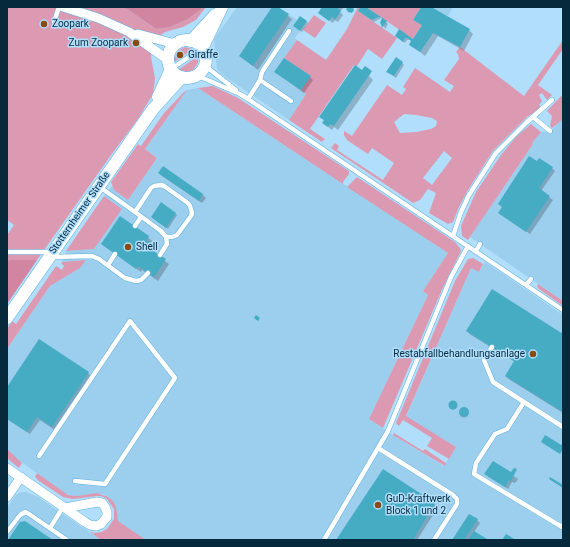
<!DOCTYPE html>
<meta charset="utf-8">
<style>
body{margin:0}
#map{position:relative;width:570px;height:547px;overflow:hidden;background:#b0defb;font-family:Roboto,sans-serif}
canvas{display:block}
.frame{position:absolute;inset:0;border:8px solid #062a3c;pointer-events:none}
</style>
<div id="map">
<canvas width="570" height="547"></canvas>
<div class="frame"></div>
</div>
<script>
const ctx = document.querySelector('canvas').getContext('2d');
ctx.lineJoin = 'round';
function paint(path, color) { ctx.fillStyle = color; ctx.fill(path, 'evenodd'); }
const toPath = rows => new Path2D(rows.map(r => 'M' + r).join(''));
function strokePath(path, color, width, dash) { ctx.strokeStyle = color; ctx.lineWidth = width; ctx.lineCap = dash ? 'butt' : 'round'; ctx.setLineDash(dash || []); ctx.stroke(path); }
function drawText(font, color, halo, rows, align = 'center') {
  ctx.font = font + ' Roboto,sans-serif'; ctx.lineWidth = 3; ctx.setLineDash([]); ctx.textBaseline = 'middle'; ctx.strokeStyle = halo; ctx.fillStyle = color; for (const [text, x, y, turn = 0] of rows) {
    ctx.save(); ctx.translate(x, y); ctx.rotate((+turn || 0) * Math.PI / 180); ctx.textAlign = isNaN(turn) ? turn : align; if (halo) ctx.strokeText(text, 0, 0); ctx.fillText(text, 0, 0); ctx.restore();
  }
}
paint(toPath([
 [237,7,278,7,297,20,293,26,300,31,295,38,297,40,284,58,311,76,306,94,289,120,227,78,217,70,214,39],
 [430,7,453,7,448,16],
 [198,88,448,253,423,291,428,295,369,419,393,435,444,466,456,447,406,417,471,268,479,272,485,262,563,315,563,540,104,540,118,521,113,501,103,494,91,494,77,496,68,495,14,457,7,449,7,349,50,286,80,268,86,260,62,262,66,251,94,249,122,209,104,196,112,186,114,190,128,200,157,158,145,149,187,90],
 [563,119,563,301,470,237,533,144,532,143,541,132,550,131],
 [21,492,26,492,38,497,101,540,7,540,7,507,16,495]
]), '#9cceed');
paint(toPath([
 [7,7,124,7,156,29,170,27,188,19,204,7,206,7,196,20,183,27,165,32,158,37,152,49,151,57,155,78,153,94,138,119,111,155,37,260,9,260,7,262,7,235,14,225,7,220],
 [358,7,360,7,358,11,397,38,382,59,368,49,357,66,354,65,310,129,325,139,322,142,289,120,306,94,301,90,310,76,284,58,297,40,326,60,347,29],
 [366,7,421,7,413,20,422,25,413,39],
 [314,15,326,23,315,38,303,30],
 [563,40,563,49,538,85,552,95,547,100,542,93,539,95,542,101,539,105,541,108,527,117,493,151,468,190,459,207,453,222,448,224,429,213,436,193,428,189,420,200,413,203,331,148,335,143,339,146,337,150,383,180,394,163,372,148,368,154,347,140,344,135,344,131,352,136,387,85,402,95,406,89,403,87,415,68,450,92,454,86,444,80,459,59,458,54,456,52,460,47,524,96],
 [404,114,416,115,432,118,437,121,436,126,431,129,416,132,400,133,394,122],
 [444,151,452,158,432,185,423,178],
 [185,47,193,49,173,63,174,54,177,51],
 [198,56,198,63,193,70,186,72,178,70],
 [213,86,238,98,349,171,349,174,343,182,343,184,198,88],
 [187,90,145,149,157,158,128,200,114,190,111,182,138,144,141,146,164,113,184,92],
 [561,96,563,98,563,119,552,128,550,126,552,116,547,111],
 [531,124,541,132,532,143,533,144,468,240,462,236,461,226,476,192,501,155,516,137],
 [357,177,455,242,460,248,461,251,441,292,383,428,369,419,428,295,423,291,448,253,347,187],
 [104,196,122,209,94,249,66,251],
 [473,258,483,264,479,272,471,268,406,416,456,447,449,459,427,446,432,438,403,420,399,426,396,423,455,281,468,259],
 [86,260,80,268,50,286,7,349,7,329,12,321,16,324,56,266,62,270,64,266,61,263,62,262],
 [538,284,563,301,563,306,539,289,537,286],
 [394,433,423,451,425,449,446,463,445,466,393,435],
 [7,449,22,463,19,468,9,460,7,456],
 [37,473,68,495,77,496,97,493,108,497,113,501,116,507,118,521,146,540,109,540,106,538,104,540,101,540,89,531,94,533,101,532,107,529,114,519,114,509,107,499,101,496,97,496,73,499,63,497,39,481,35,477]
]), '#dc9ab2');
paint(toPath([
 [124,7,204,7,188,19,170,27,156,29],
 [9,260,37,260,7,304,7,262]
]), '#d185a1');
paint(toPath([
 [274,7,276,7,292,19,258,70,240,56],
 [323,7,344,7,340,12,343,15,338,22,335,20,333,23,322,16],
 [362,7,365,7,381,18,374,22,361,13],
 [422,7,428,7,469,30,473,34,464,51,438,36,425,56,410,44,412,41,411,40,407,40,405,43,396,36,400,31,413,40,423,26,414,20],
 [306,21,308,23,302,32,296,28],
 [386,22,388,24,385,29,383,24],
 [402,63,404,65,396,78,389,73],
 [275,72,310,77,313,80,304,93],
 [362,72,371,72,369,76,373,80,338,130,334,127,332,130,323,123],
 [163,168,203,195,206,198,202,203,162,176,159,173],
 [552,168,555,171,541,191,553,200,530,234,500,213,503,208],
 [176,214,177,215,168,229,154,219],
 [148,237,152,241,150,244,156,250,154,253,169,264,158,281,142,270,141,272,102,244],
 [467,331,563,335,563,413,510,380,506,376,515,362,471,335],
 [40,340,88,373,92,377,56,431,40,420,30,434,7,419,7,389],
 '449.5 406a3.5 3.5 0 1 1 7 0a3.5 3.5 0 1 1-7 0Z',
 '459.5 413a4.5 4.5 0 1 1 9 0a4.5 4.5 0 1 1-9 0Z',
 [493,462,518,479,515,483,512,482,508,489,489,477],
 [435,504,438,507,417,540,338,540],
 [477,520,480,523,474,532,487,540,453,540]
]), '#0003');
paint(toPath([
 [272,7,278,7,289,14,253,66,239,56],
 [322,7,339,7,338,9,341,11,335,20,332,17,329,21,318,13],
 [348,7,353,7,354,10,352,13,348,12,346,9],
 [360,7,366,7,387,21,382,28,381,24,380,23,382,18,378,17,372,20,358,11],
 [421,7,433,8,470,29,460,47,433,33,420,52,409,45,411,41,408,38,405,38,403,42,395,36,399,29,413,39,422,25,413,20],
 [300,16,307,21,300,31,293,26],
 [396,57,403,62,394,76,386,72],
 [284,58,311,76,301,90,274,72],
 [355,65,362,70,365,66,372,71,334,126,330,124,328,127,322,123,324,120,319,117],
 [529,156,537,161,539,158,553,167,539,188,550,196,526,232,498,213,502,207,498,204],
 [163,166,203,194,199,201,158,173],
 [161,202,176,213,166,228,151,217],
 [120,216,149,236,146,240,152,245,150,249,166,259,154,277,138,266,136,269,101,244],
 [492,289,563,334,563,412,505,376,514,361,466,331],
 [256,315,260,318,258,321,254,318],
 [39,339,89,372,52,427,37,417,27,432,7,419,7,387],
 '448.5 405a4.5 4.5 0 1 1 9 0a4.5 4.5 0 1 1-9 0Z',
 '459 412a5 5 0 1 1 10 0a5 5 0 1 1-10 0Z',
 [545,435,563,446,563,449,560,454,541,442],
 [493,461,511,472,514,468,517,469,511,481,509,480,505,487,484,474],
 [383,469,435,503,413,540,336,540],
 [550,477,563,485,563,488,549,479],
 [469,514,478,519,464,540,452,540],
 [25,521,53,540,8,540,20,522],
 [474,531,487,539,489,540,468,540],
 [506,534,516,540,502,540]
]), '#45acc4');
const lane = toPath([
 [54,22,59,7],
 [204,65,236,90],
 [171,69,201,49],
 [196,75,240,94,248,99,563,310],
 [260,80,291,101],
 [248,99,260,80,262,72,289,31],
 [533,117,550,131],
 [100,187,104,190,135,212,161,231,166,237,172,237,177,235,191,216,192,213,190,206,188,203,164,186,161,185,154,186,151,188,135,212],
 [135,226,141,217],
 [453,236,461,212,469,195,496,153,526,123,552,100],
 [476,251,480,244],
 [7,252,51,252],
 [160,255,167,244,166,237],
 [52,257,92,256,99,259,125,278,136,281,141,280,148,273],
 [108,265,115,254],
 [526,285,531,279],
 [492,347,484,360,493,382,524,402],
 [563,427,524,402,507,429,495,434,476,463,474,474,562,527,563,525],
 [378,448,453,495,457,499,457,504,434,540],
 [39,456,130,321,175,378,105,484,75,481],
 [50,528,63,507],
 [7,532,20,515,25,512,29,514,67,540],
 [324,540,388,431,451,277,468,246]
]);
const street = toPath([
 [63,7,98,18,129,32,168,60],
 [138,34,175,44],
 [7,468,65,508,85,522,90,525,96,526,101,524,107,517,107,512,105,507,102,503,97,502,65,508],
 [7,497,21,477]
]);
const secondary = toPath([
 '168 59a19 19 0 1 1 38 0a19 19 0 1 1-38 0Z',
 [191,41,215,15],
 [202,49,222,7],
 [158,97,171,69],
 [7,318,153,109,182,77]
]);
strokePath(lane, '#5eafdd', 5.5);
strokePath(street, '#5eafdd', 10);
strokePath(secondary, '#5eafdd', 13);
strokePath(lane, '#fff', 4.5);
strokePath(street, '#fff', 9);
strokePath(secondary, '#fff', 12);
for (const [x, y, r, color] of [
 [44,24,4,"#8a4a11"],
 [136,43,4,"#8a4a11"],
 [180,55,4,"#8a4a11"],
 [128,247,4,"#8a4a11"],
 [533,354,4,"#8a4a11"],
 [378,505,4,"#8a4a11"]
]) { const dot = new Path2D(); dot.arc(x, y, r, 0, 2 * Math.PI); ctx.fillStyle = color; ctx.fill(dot); strokePath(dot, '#b0defb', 1.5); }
drawText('10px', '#062a3c', '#b0defb', [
 ["Zoopark",52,24],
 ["Zum Zoopark",128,43,"right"],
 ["Giraffe",188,55],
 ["Shell",136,247],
 ["Restabfallbehandlungsanlage",525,354,"right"],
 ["GuD-Kraftwerk",386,499],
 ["Block 1 und 2",386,511]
], 'left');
drawText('10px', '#062a3c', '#b0defb', [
 ["Stotternheimer Straße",80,213,-55]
]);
</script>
